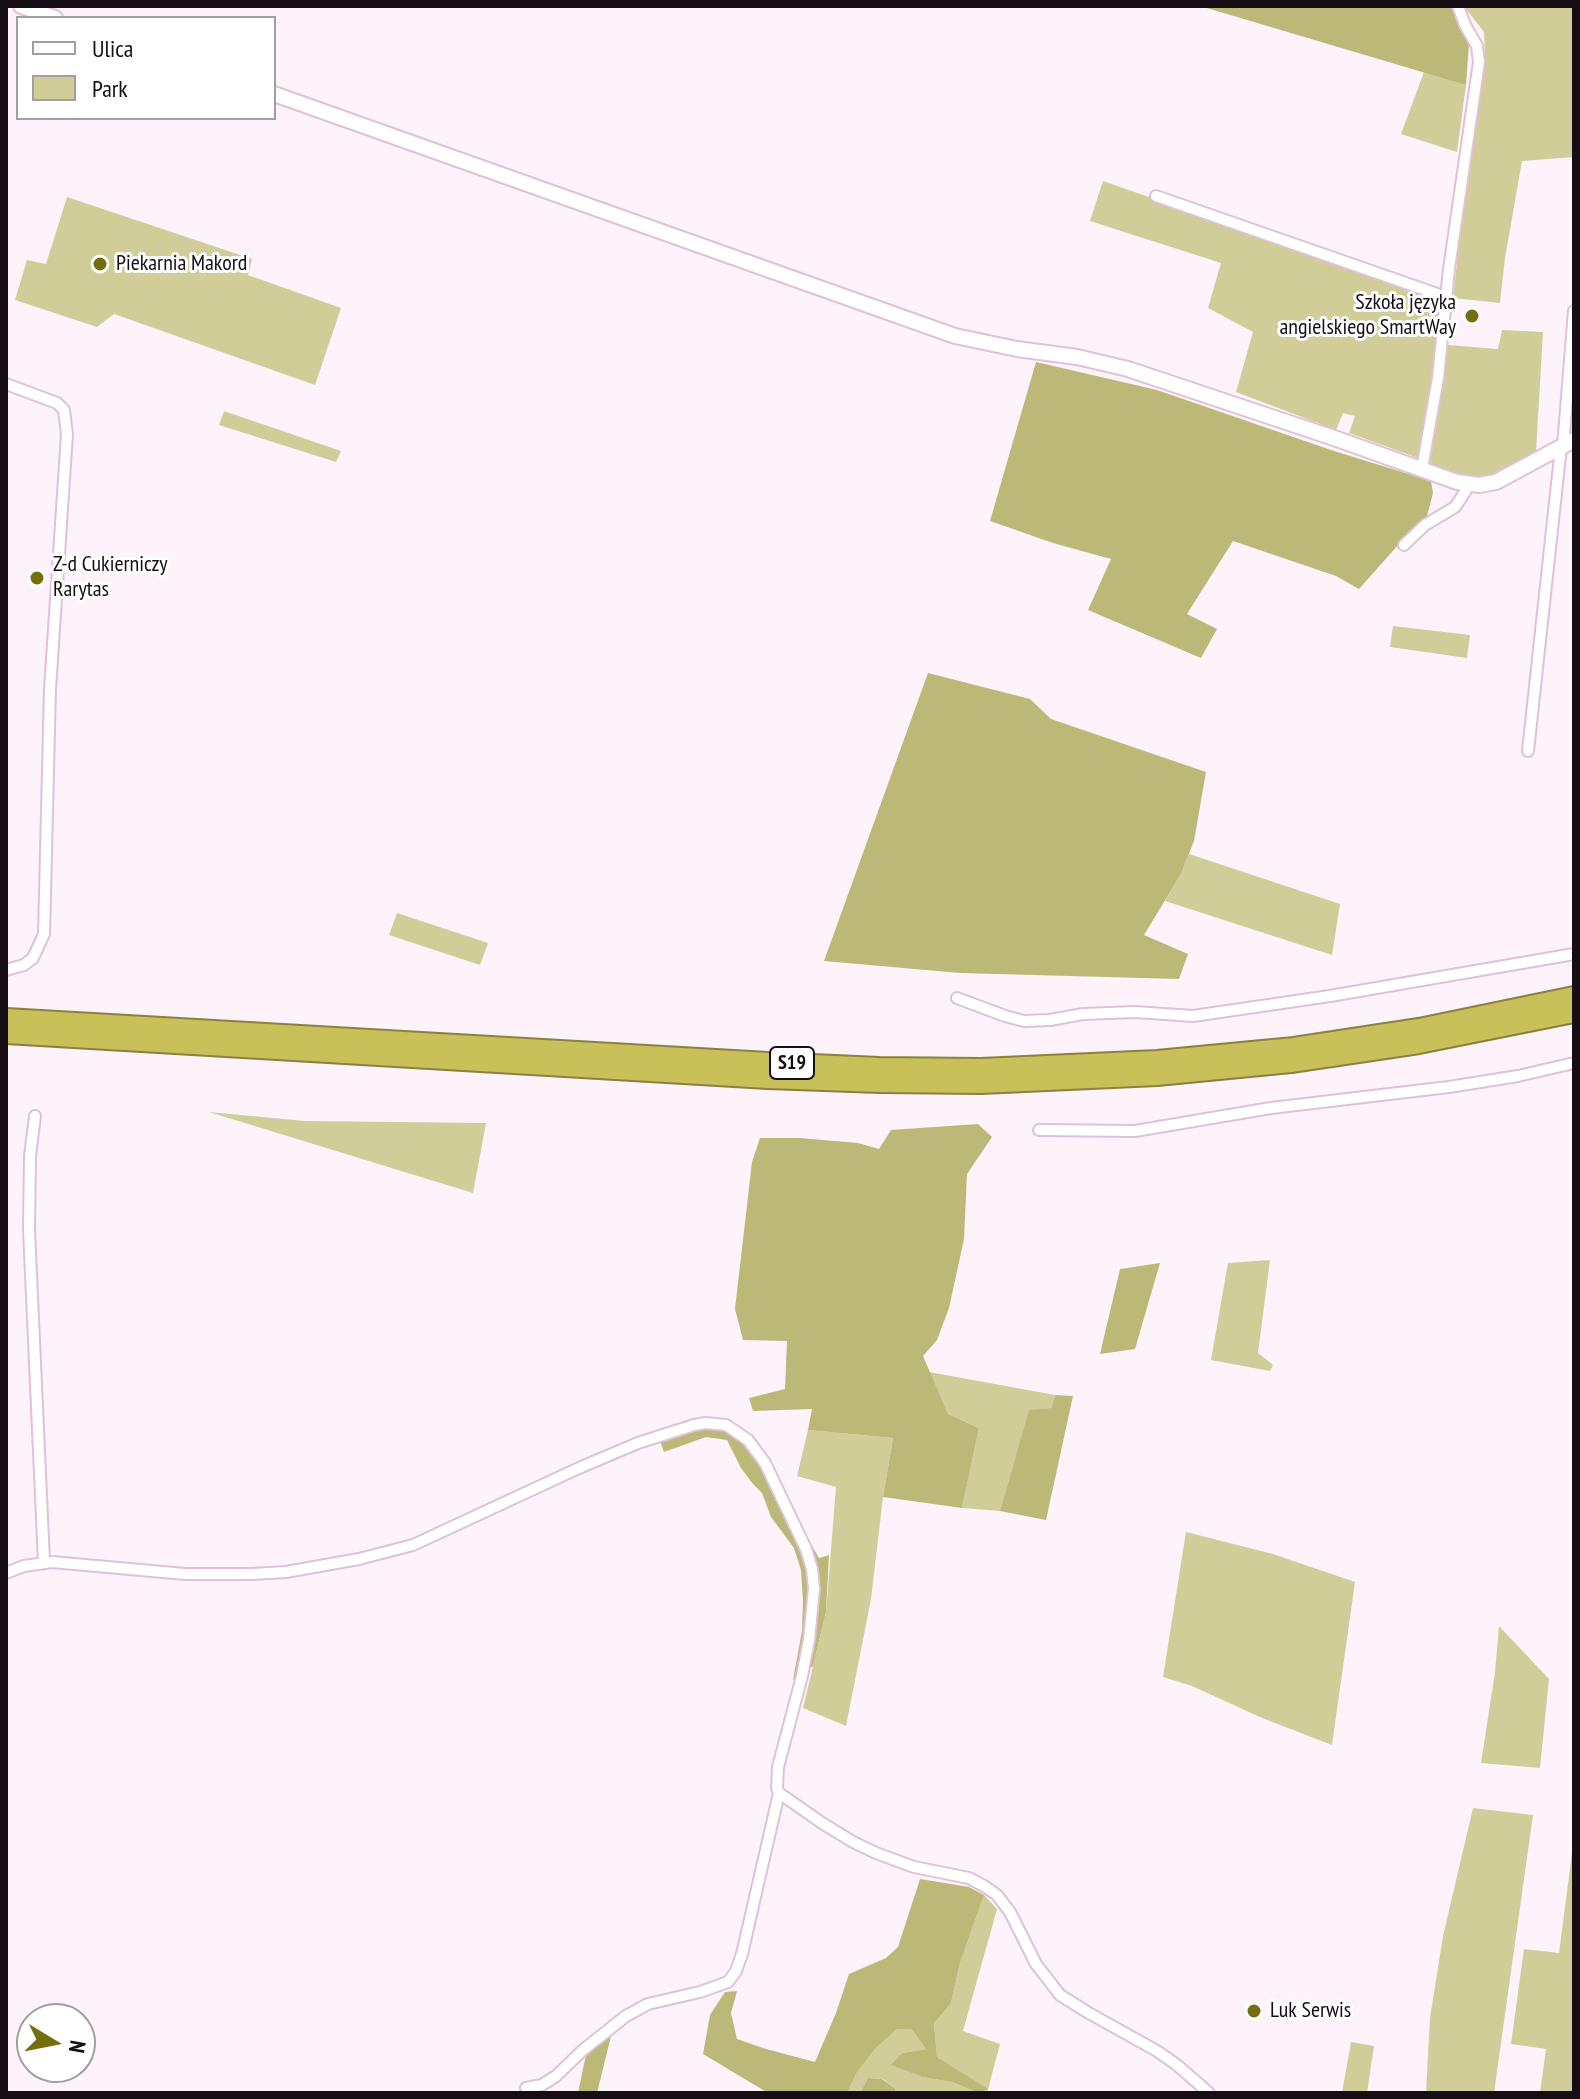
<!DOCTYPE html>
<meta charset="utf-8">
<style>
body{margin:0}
#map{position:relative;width:1580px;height:2099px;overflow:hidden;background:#fef2fb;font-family:"PT Sans Narrow",sans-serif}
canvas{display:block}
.frame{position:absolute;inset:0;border:8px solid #170d15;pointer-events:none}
.legend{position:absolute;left:16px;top:16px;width:260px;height:104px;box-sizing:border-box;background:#fff;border:2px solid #a29ea1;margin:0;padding:10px 14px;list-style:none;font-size:24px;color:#170d15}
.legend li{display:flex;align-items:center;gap:16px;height:40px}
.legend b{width:40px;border:2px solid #a29ea1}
.north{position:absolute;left:16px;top:2003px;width:80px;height:80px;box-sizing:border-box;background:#fff;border:2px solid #a29ea1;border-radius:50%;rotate:100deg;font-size:22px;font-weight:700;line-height:32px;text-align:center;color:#170d15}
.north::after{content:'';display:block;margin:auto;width:28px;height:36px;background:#756e0c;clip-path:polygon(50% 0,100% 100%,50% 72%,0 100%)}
</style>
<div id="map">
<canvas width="1580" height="2099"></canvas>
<div class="frame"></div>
<ul class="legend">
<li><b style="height:10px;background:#fff"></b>Ulica</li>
<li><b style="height:22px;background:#d0cd99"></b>Park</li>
</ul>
<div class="north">N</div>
</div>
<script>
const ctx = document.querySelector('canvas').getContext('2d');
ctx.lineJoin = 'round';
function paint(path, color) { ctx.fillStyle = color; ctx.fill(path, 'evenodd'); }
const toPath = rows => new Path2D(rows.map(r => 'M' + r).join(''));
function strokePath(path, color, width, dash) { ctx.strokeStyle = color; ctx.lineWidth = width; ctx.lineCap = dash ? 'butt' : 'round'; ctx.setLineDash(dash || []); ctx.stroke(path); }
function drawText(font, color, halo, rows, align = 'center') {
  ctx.font = font + ' "PT Sans Narrow",sans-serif'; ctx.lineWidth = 6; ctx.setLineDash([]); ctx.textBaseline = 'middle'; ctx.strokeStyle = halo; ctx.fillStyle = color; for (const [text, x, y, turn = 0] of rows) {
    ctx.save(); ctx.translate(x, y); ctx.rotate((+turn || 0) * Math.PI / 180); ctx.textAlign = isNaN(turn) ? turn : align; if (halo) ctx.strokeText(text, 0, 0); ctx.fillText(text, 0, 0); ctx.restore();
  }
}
paint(toPath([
 [1467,6,1574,6,1574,157,1522,161,1505,258,1500,303,1453,298,1468,164,1485,55,1484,32,1466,9],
 [1424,72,1466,85,1457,152,1401,134],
 [1103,181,1441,299,1426,423,1418,458,1349,433,1355,416,1343,413,1336,430,1236,392,1253,332,1208,308,1221,263,1090,221],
 [67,197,252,259,248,275,341,308,315,385,114,314,97,327,15,300,27,260,46,264],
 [1502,330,1543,332,1536,452,1501,472,1470,479,1430,464,1448,345,1498,349],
 [224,411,341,451,336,462,219,425],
 [1393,626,1470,635,1467,658,1390,647],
 [1189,854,1340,904,1332,955,1165,901,1181,874],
 [397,913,488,943,480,965,389,935],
 [209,1112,305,1121,486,1123,473,1193],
 [1270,1260,1258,1353,1273,1365,1270,1371,1211,1360,1228,1263],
 [929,1372,1055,1395,1051,1408,1029,1411,1000,1511,962,1508,979,1428,948,1414],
 [808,1430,893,1438,883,1497,871,1599,846,1726,803,1708,826,1612,836,1487,797,1476],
 [1186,1532,1273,1554,1355,1582,1332,1745,1262,1718,1192,1686,1163,1677],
 [1499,1626,1549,1679,1540,1768,1481,1763,1495,1672],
 [1473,1808,1533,1815,1494,2093,1426,2093,1430,2018,1443,1936],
 [1574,1838,1574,2093,1540,2093,1546,2049,1511,2044,1524,1949,1559,1953],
 [984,1895,997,1909,963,2031,1000,2044,987,2093,981,2093,987,2089,937,2057,934,2022,951,2003,960,1963],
 [897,2029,911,2029,926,2049,902,2053,892,2065,922,2077,952,2082,979,2093,893,2093,896,2089,883,2079,868,2078,860,2093,847,2093,856,2074,875,2049],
 [1351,2042,1374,2046,1367,2093,1342,2093]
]), '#d0cd99');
paint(toPath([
 [1200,6,1455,6,1469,44,1466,85],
 [1036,362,1157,390,1331,450,1431,481,1433,493,1426,520,1399,544,1359,589,1336,576,1233,541,1187,614,1217,629,1201,658,1088,610,1111,559,1053,543,990,521],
 [928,673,1030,699,1051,719,1206,772,1194,841,1181,874,1144,935,1188,954,1179,979,960,973,824,961],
 [978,1124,992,1137,967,1174,964,1239,949,1308,937,1340,923,1356,948,1414,979,1428,962,1508,883,1497,893,1438,808,1430,812,1409,753,1411,749,1398,785,1389,787,1341,743,1340,735,1309,752,1162,760,1138,800,1138,835,1141,858,1143,879,1149,891,1130],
 [1160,1263,1135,1349,1100,1354,1120,1269],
 [1055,1395,1073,1396,1046,1520,1000,1511,1029,1410,1051,1408],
 [698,1429,727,1429,774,1473,790,1508,819,1558,829,1555,826,1612,813,1666,793,1680,802,1631,803,1601,801,1570,794,1548,771,1517,762,1493,753,1484,741,1468,727,1440,706,1437,664,1452,660,1441],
 [920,1879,969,1887,984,1895,960,1963,951,2003,934,2023,937,2057,988,2089,979,2093,952,2082,922,2077,891,2065,902,2053,926,2049,911,2029,897,2029,875,2049,856,2074,847,2093,768,2093,703,2054,710,2015,725,1992,737,1991,731,2013,737,2039,766,2049,815,2062,836,2013,849,1974,886,1958,898,1947],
 [612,2032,597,2093,578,2093,587,2050],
 [868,2078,882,2079,896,2089,893,2093,860,2093]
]), '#bcb878');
const street = toPath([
 [1156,196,1446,297],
 [6,384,57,403,64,410,67,434,50,689,44,934,33,958,24,965,6,970],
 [1563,446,1574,311],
 [1422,469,1438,378,1449,269,1479,62,1477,46,1465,25,1458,6],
 [1404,545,1425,525,1455,507,1465,492,1467,484],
 [1528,751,1561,447],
 [957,998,1005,1016,1024,1021,1050,1020,1083,1014,1135,1012,1193,1016,1330,996,1574,954],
 [35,1116,30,1156,29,1230,44,1562],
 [1039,1130,1135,1131,1271,1108,1449,1087,1518,1076,1574,1063],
 [6,1573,24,1566,52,1562,185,1574,252,1574,286,1572,359,1559,413,1545,579,1468,638,1443,694,1425,705,1423,726,1425,748,1440,765,1463,806,1549,812,1569,814,1589,809,1640,802,1676,778,1767,777,1788,779,1793,822,1823,853,1842,876,1853,914,1867,969,1878,984,1886,997,1895,1010,1912,1036,1964,1060,1995,1087,2012,1157,2051,1177,2065,1209,2093],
 [526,2088,542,2085,556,2076,583,2050,626,2016,648,2004,700,1992,728,1982,736,1971,742,1954,779,1793]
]);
const secondary = toPath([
 [21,6,55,18],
 [274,94,955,336,1017,349,1077,357,1128,369,1337,439,1457,482,1479,485,1496,482,1574,440]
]);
const highway = toPath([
 [6,1018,768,1062,879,1067,981,1068,1157,1060,1294,1047,1419,1028,1574,996],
 [6,1034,768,1079,880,1083,981,1084,1157,1076,1291,1063,1419,1044,1574,1013]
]);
strokePath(street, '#dfc2d7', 14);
strokePath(secondary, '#dfc2d7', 18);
strokePath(highway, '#8a8141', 22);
strokePath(street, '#fff', 10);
strokePath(secondary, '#fff', 14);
strokePath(highway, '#c8c059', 18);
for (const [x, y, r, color] of [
 [100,264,8,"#756e0c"],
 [1472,316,8,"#756e0c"],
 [37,578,8,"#756e0c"],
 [1254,2011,8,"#756e0c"]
]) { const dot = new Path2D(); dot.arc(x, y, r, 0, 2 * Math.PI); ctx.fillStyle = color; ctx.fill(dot); strokePath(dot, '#fff', 3); }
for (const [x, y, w] of [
 [792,1063,44]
]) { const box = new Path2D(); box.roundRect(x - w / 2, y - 16, w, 32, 6); ctx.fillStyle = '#fff'; ctx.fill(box); strokePath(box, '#170d15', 2); }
drawText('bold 20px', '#170d15', null, [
 ["S19",792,1063]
]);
drawText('22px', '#170d15', '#fff', [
 ["Piekarnia Makord",116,264],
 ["Szkoła języka",1456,303,"right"],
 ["angielskiego SmartWay",1456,328,"right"],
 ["Z-d Cukierniczy",53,565],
 ["Rarytas",53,590],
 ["Luk Serwis",1270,2011]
], 'left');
</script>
